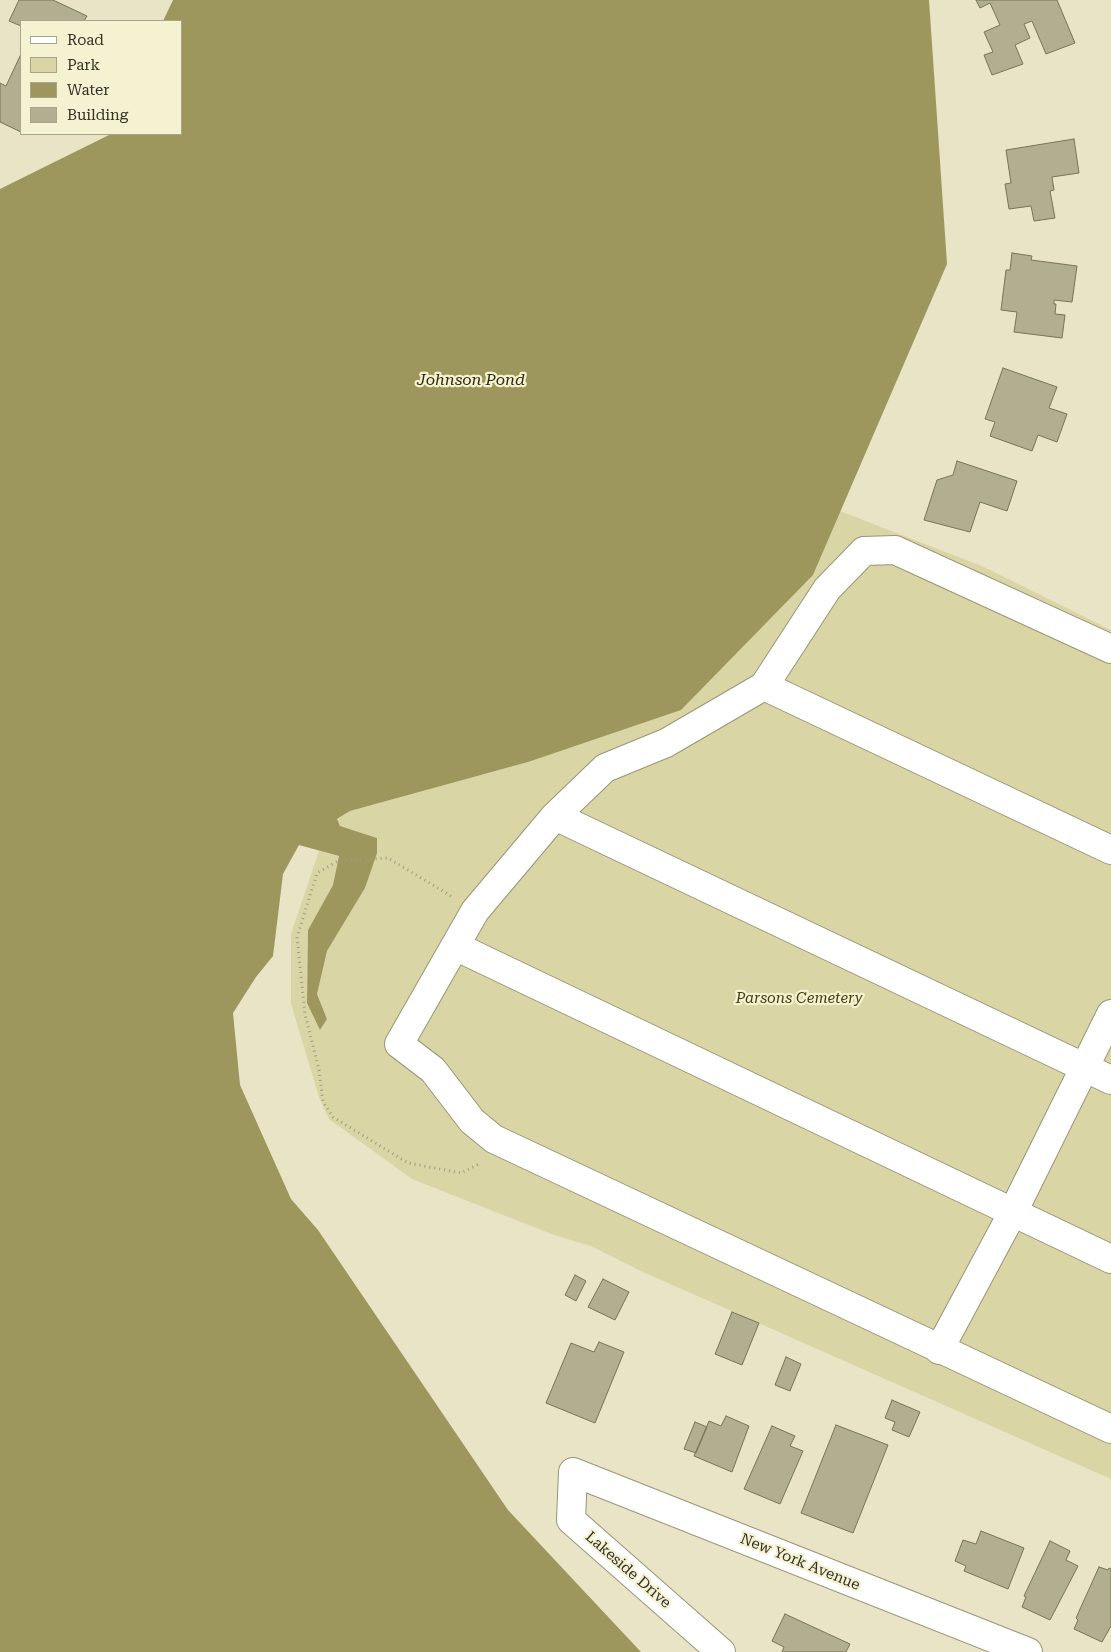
<!DOCTYPE html>
<style>
body{margin:0}
#map{position:relative;width:1111px;height:1652px;overflow:hidden;background:#e8e4c5;font-family:"Roboto Serif",serif}
canvas{display:block}
.legend{position:absolute;left:20px;top:20px;width:162px;height:115px;box-sizing:border-box;background:#f5f2d2;border:1px solid #a7a58d;margin:0;padding:6px 9px;list-style:none;font-size:15px;color:#323125}
.legend li{display:flex;align-items:center;gap:10px;height:25px}
.legend b{width:25px;border:1px solid #a7a58d}
</style>
<div id="map">
<canvas width="1111" height="1652"></canvas>
<ul class="legend">
<li><b style="height:6px;background:#fff"></b>Road</li>
<li><b style="height:14px;background:#dad5a5"></b>Park</li>
<li><b style="height:14px;background:#9e975d"></b>Water</li>
<li><b style="height:14px;background:#b2af91"></b>Building</li>
</ul>
</div>
<script>
const ctx = document.querySelector('canvas').getContext('2d');
ctx.lineJoin = 'round';
function paint(path, color) { ctx.fillStyle = color; ctx.fill(path, 'evenodd'); }
const toPath = rows => new Path2D(rows.map(r => 'M' + r).join(''));
function strokePath(path, color, width, dash) { ctx.strokeStyle = color; ctx.lineWidth = width; ctx.lineCap = dash ? 'butt' : 'round'; ctx.setLineDash(dash || []); ctx.stroke(path); }
function drawText(font, color, halo, rows, align = 'center') {
  ctx.font = font + ' "Roboto Serif",serif'; ctx.lineWidth = 4.5; ctx.setLineDash([]); ctx.textBaseline = 'middle'; ctx.strokeStyle = halo; ctx.fillStyle = color; for (const [text, x, y, turn = 0] of rows) {
    ctx.save(); ctx.translate(x, y); ctx.rotate((+turn || 0) * Math.PI / 180); ctx.textAlign = isNaN(turn) ? turn : align; if (halo) ctx.strokeText(text, 0, 0); ctx.fillText(text, 0, 0); ctx.restore();
  }
}
paint(toPath([
 [840,511,984,567,1111,630,1111,1479,641,1271,591,1246,554,1235,412,1179,329,1119,319,1097,291,1004,291,934,319,851,339,856,333,885,308,930,307,1003,321,1029,327,1018,317,994,327,951,365,888,377,838,340,826,337,820,350,811,528,762,813,575]
]), '#dad5a5');
paint(toPath([
 [173,0,929,0,947,264,813,575,681,710,528,762,350,811,337,819,340,826,377,838,377,853,365,888,327,951,317,994,327,1019,320,1030,307,1003,308,930,333,885,339,856,299,845,283,874,273,956,256,977,233,1013,240,1085,291,1199,318,1230,508,1510,641,1652,0,1652,0,189,111,134,181,134,181,21,163,21]
]), '#9e975d');
const building = toPath([
 [19,0,53,0,87,16,84,21,21,21,21,26,9,21,19,0],
 [976,0,1057,0,1075,43,1046,54,1032,21,1024,24,1030,38,1015,45,1023,64,992,75,984,55,993,52,984,32,1000,25,990,3,980,8,976,0],
 [21,54,21,132,0,122,0,83,6,86,21,54],
 [1074,139,1079,173,1052,177,1054,190,1050,191,1055,218,1034,221,1031,206,1009,209,1005,184,1011,183,1006,150,1074,139],
 [1012,253,1032,256,1031,260,1077,266,1072,302,1054,300,1054,304,1056,304,1055,314,1065,315,1062,338,1014,332,1017,312,1001,310,1006,270,1010,270,1012,253],
 [1003,368,1057,387,1049,408,1067,414,1057,442,1038,435,1032,451,990,436,995,422,985,419,1003,368],
 [957,461,1017,481,1007,511,980,502,970,532,924,520,937,480,953,475,957,461],
 [575,1275,586,1281,576,1301,565,1295,575,1275],
 [603,1279,629,1292,615,1320,588,1307,603,1279],
 [732,1312,759,1323,742,1365,715,1354,732,1312],
 [599,1342,624,1352,595,1423,546,1403,571,1343,594,1352,599,1342],
 [786,1357,801,1364,790,1391,775,1385,786,1357],
 [892,1400,920,1412,909,1437,892,1430,895,1422,885,1418,892,1400],
 [726,1416,749,1426,732,1472,694,1456,709,1421,721,1426,726,1416],
 [695,1422,707,1427,696,1453,684,1449,695,1422],
 [836,1425,888,1445,853,1533,801,1513,836,1425],
 [772,1426,795,1436,790,1446,803,1451,780,1504,744,1489,772,1426],
 [981,1531,1024,1548,1008,1589,964,1571,966,1566,955,1561,963,1540,976,1544,981,1531],
 [1050,1541,1070,1551,1066,1560,1078,1566,1050,1620,1022,1607,1026,1597,1024,1596,1050,1541],
 [1099,1567,1108,1570,1109,1568,1111,1569,1111,1626,1102,1642,1074,1629,1078,1620,1076,1618,1099,1567],
 [785,1614,850,1644,846,1652,782,1652,784,1647,772,1641,785,1614]
]);
paint(building, '#b2af91');
strokePath(building, '#767357', 1);
const minor = toPath([
 [1111,649,895,550,864,551,827,589,764,686,666,743,605,768,555,816,475,911,399,1044,433,1070,472,1121,494,1139,1111,1429],
 [764,686,1111,850],
 [555,816,1111,1080],
 [455,946,1111,1259],
 [939,1350,1013,1212,1111,1014],
 [721,1652,571,1520,573,1472,1028,1652]
]);
strokePath(minor, '#999578', 30);
strokePath(toPath([
 [451,896,388,858,338,861,317,873,297,937,305,1014,319,1070,323,1102,333,1117,408,1163,461,1173,481,1163]
]), '#9f9c85', 3, [1, 4]);
strokePath(minor, '#fff', 28);
drawText('italic 15px', '#433d0d', '#f5f2d2', [
 ["Parsons Cemetery",799,999]
]);
drawText('15px', '#323125', '#f5f2d2', [
 ["New York Avenue",800,1562,22],
 ["Lakeside Drive",628,1570,41]
]);
drawText('italic 16px', '#2e2b10', '#f5f2d2', [
 ["Johnson Pond",471,380]
]);
</script>
